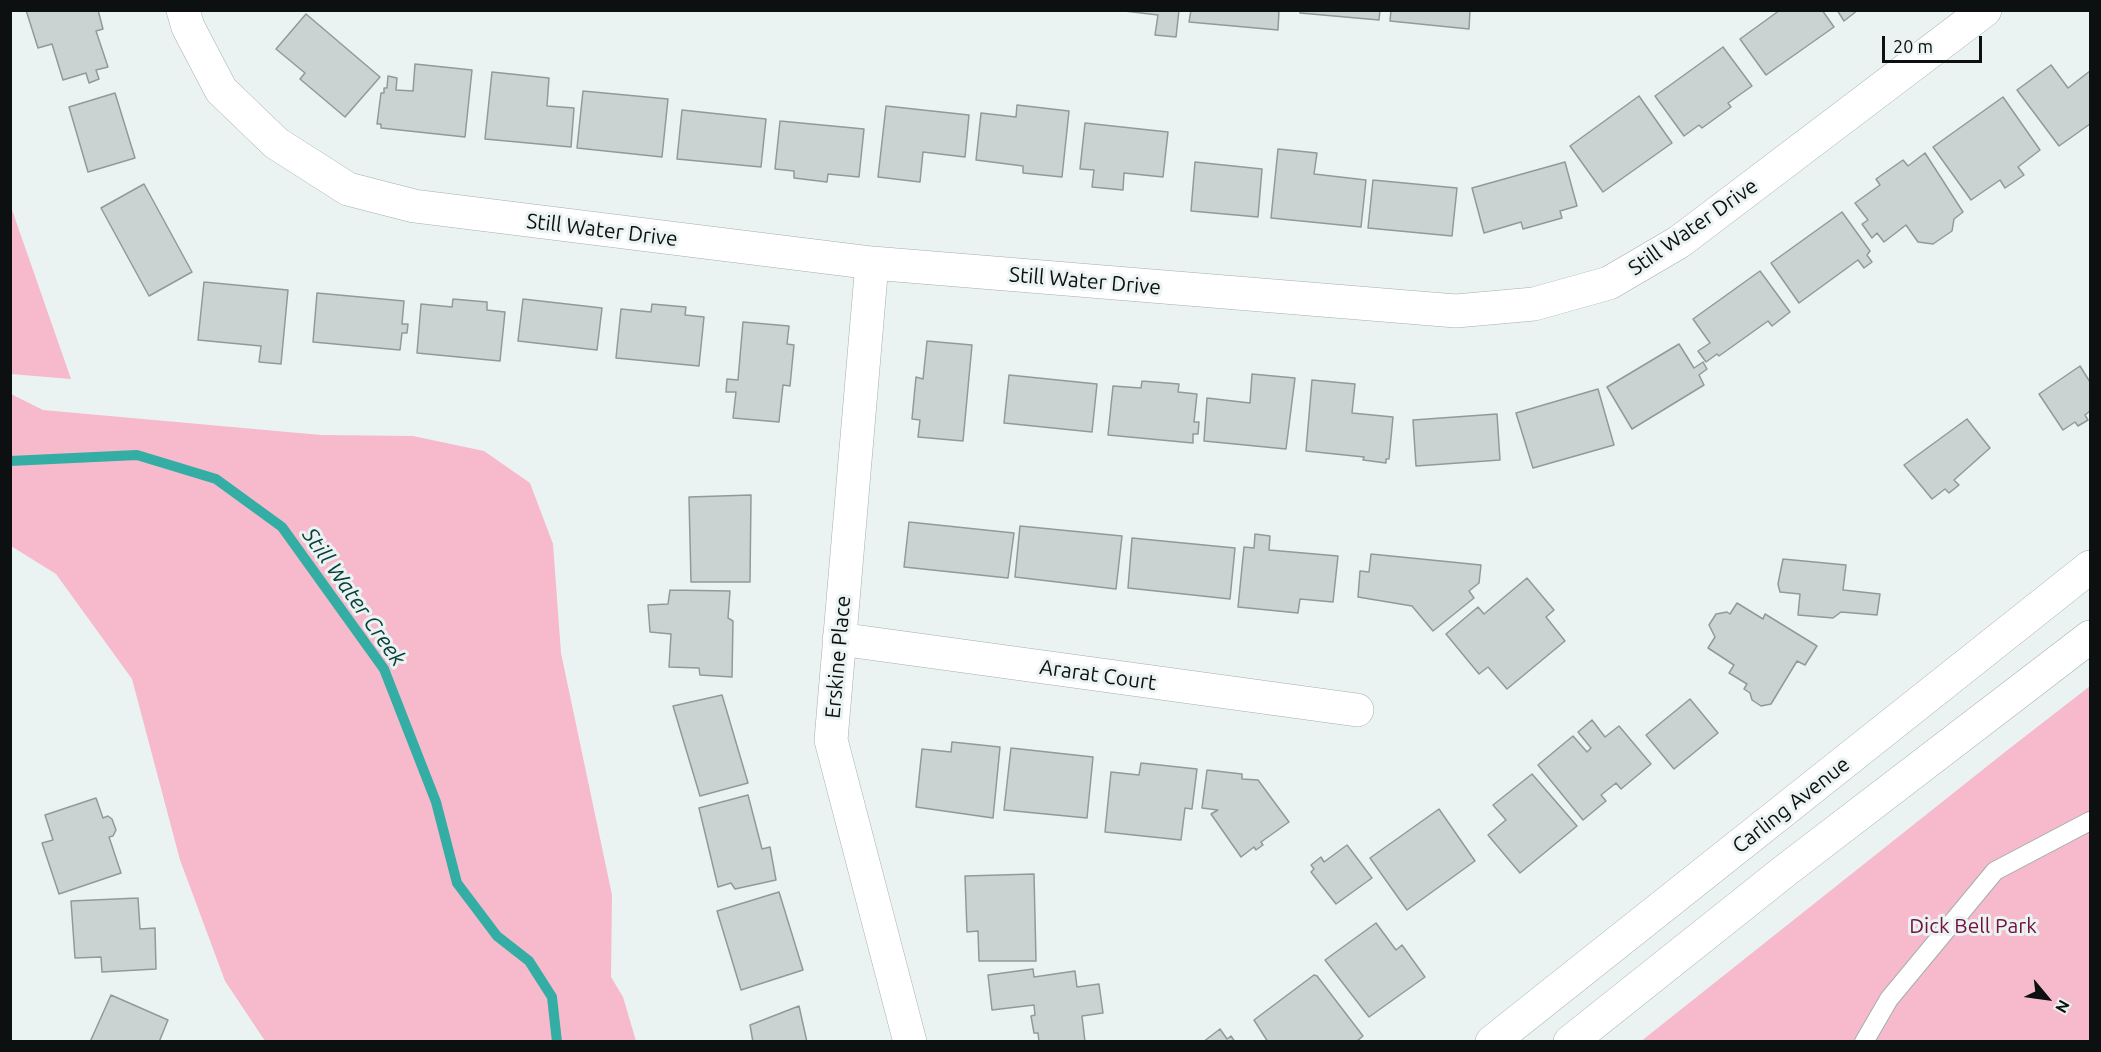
<!DOCTYPE html>
<style>
body{margin:0}
#map{position:relative;width:2101px;height:1052px;overflow:hidden;background:#eaf3f2;font-family:Ubuntu,sans-serif}
canvas{display:block}
.frame{position:absolute;inset:0;border:12px solid #0d1010;pointer-events:none}
.north{position:absolute;left:2017px;top:968px;width:60px;height:60px;-webkit-text-stroke:4px #eaf3f2;paint-order:stroke;rotate:119deg;font-size:16px;font-weight:700;line-height:24px;text-align:center;color:#0d1010}
.north::after{content:'';display:block;margin:auto;width:21px;height:27px;background:#0d1010;clip-path:polygon(50% 0,100% 100%,50% 72%,0 100%)}
.scale{position:absolute;left:1882px;top:36px;width:100px;height:27px;box-sizing:border-box;border:3px solid #0d1010;border-top:0;padding-left:8px;font-size:18px;line-height:21px;white-space:nowrap;color:#0d1010;-webkit-text-stroke:4px #eaf3f2;paint-order:stroke}
</style>
<div id="map">
<canvas width="2101" height="1052"></canvas>
<div class="frame"></div>
<div class="north">N</div>
<div class="scale">20 m</div>
</div>
<script>
const ctx = document.querySelector('canvas').getContext('2d');
ctx.lineJoin = 'round';
function paint(path, color) { ctx.fillStyle = color; ctx.fill(path, 'evenodd'); }
const toPath = rows => new Path2D(rows.map(r => 'M' + r).join(''));
function strokePath(path, color, width, dash) { ctx.strokeStyle = color; ctx.lineWidth = width; ctx.lineCap = dash ? 'butt' : 'round'; ctx.setLineDash(dash || []); ctx.stroke(path); }
function drawText(font, color, halo, rows, align = 'center') {
  ctx.font = font + ' Ubuntu,sans-serif'; ctx.lineWidth = 6; ctx.setLineDash([]); ctx.textBaseline = 'middle'; ctx.strokeStyle = halo; ctx.fillStyle = color; for (const [text, x, y, turn = 0] of rows) {
    ctx.save(); ctx.translate(x, y); ctx.rotate((+turn || 0) * Math.PI / 180); ctx.textAlign = isNaN(turn) ? turn : align; if (halo) ctx.strokeText(text, 0, 0); ctx.fillText(text, 0, 0); ctx.restore();
  }
}
paint(toPath([
 [10,207,11,207,71,379,11,374],
 [11,394,43,410,321,435,413,436,484,451,530,483,553,544,561,653,612,895,611,977,623,997,636,1041,265,1041,225,981,180,860,132,679,56,574,11,546],
 [2090,686,2090,1041,1640,1042,2005,752]
]), '#f6bacc');
strokePath(toPath([
 [10,461,137,455,216,479,282,527,384,669,436,802,457,883,497,936,529,961,552,997,557,1042]
]), '#34aea5', 10);
const building = toPath([
 [26,10,98,10,103,29,96,31,108,67,96,70,99,79,89,83,86,73,63,80,52,44,38,48,26,10],
 [1116,10,1179,10,1176,37,1155,35,1158,15,1116,10],
 [1191,10,1279,10,1278,30,1189,22,1191,10],
 [1300,10,1380,10,1379,20,1300,13,1300,10],
 [1391,10,1470,10,1469,29,1390,21,1391,10],
 [1780,10,1822,10,1834,27,1766,75,1740,39,1780,10],
 [1837,10,1858,10,1844,21,1837,10],
 [306,14,380,77,345,117,300,79,305,73,276,49,306,14],
 [1723,47,1752,86,1728,103,1731,107,1702,128,1699,125,1684,136,1655,96,1723,47],
 [415,64,472,70,465,137,381,128,381,124,377,124,381,93,384,93,384,88,387,88,388,76,397,78,396,90,413,91,415,64],
 [2051,65,2068,88,2090,71,2090,124,2059,146,2017,90,2051,65],
 [492,72,549,78,547,106,574,108,571,147,485,139,492,72],
 [583,91,668,99,662,157,577,148,583,91],
 [115,93,135,158,88,172,69,107,115,93],
 [1639,96,1672,143,1603,192,1570,146,1639,96],
 [2003,97,2040,150,2018,167,2024,175,2005,188,2000,180,1971,200,1933,147,2003,97],
 [1017,105,1069,111,1062,177,1023,173,1023,166,976,160,981,113,1016,117,1017,105],
 [886,106,969,115,965,157,923,152,920,182,878,177,886,106],
 [682,110,766,119,761,167,677,159,682,110],
 [780,121,864,129,859,177,828,174,827,182,794,178,794,171,775,169,780,121],
 [1085,123,1168,132,1163,177,1124,173,1123,190,1092,187,1094,170,1080,169,1085,123],
 [1278,149,1317,153,1314,174,1366,180,1361,227,1271,218,1278,149],
 [1925,153,1963,212,1954,219,1952,231,1933,244,1918,242,1906,225,1884,242,1877,233,1872,238,1862,224,1868,220,1855,203,1880,185,1876,179,1903,160,1908,166,1925,153],
 [1195,162,1262,169,1258,217,1191,211,1195,162],
 [1565,162,1577,206,1560,211,1562,218,1523,229,1521,222,1484,233,1472,188,1565,162],
 [1373,180,1457,188,1452,236,1368,228,1373,180],
 [144,184,192,272,149,296,101,208,144,184],
 [1842,212,1870,251,1867,255,1872,262,1864,268,1858,260,1799,303,1771,263,1842,212],
 [1760,271,1790,312,1772,326,1768,321,1719,356,1717,354,1706,362,1698,351,1710,343,1693,319,1760,271],
 [204,282,288,290,281,364,259,362,261,346,198,340,204,282],
 [317,293,404,301,402,324,408,324,407,333,402,333,400,350,313,342,317,293],
 [453,299,487,302,487,310,505,312,500,361,417,353,421,304,452,307,453,299],
 [523,299,602,308,597,350,518,341,523,299],
 [652,304,686,307,685,315,704,317,699,366,616,358,621,309,651,312,652,304],
 [743,322,789,326,787,344,794,345,790,386,783,385,779,422,733,418,736,392,726,392,727,379,738,380,743,322],
 [927,341,972,345,963,441,918,437,920,420,912,419,916,377,923,379,927,341],
 [1679,344,1694,368,1703,362,1707,369,1699,375,1704,385,1632,429,1607,387,1679,344],
 [2080,366,2090,382,2090,411,2085,415,2088,420,2078,426,2075,422,2063,430,2039,394,2080,366],
 [1252,374,1295,378,1286,449,1204,441,1207,398,1250,403,1252,374],
 [1009,375,1097,384,1092,432,1004,423,1009,375],
 [1312,380,1355,384,1352,413,1393,417,1389,459,1386,459,1386,463,1363,460,1364,457,1306,451,1312,380],
 [1142,381,1179,384,1178,392,1197,394,1194,422,1199,422,1198,434,1193,434,1193,443,1108,435,1113,386,1141,388,1142,381],
 [1598,389,1614,445,1533,468,1516,413,1598,389],
 [1497,414,1500,460,1416,466,1413,420,1497,414],
 [1967,419,1990,448,1954,480,1959,485,1949,493,1945,489,1932,499,1904,465,1967,419],
 [751,495,750,582,691,582,689,497,751,495],
 [909,522,1014,533,1008,578,904,567,909,522],
 [1020,526,1122,536,1116,589,1015,577,1020,526],
 [1255,534,1270,536,1269,550,1338,556,1333,602,1300,599,1298,613,1238,607,1244,547,1254,548,1255,534],
 [1132,538,1235,548,1230,599,1128,588,1132,538],
 [1371,554,1481,565,1479,583,1469,591,1474,598,1433,631,1412,606,1358,597,1360,571,1369,572,1371,554],
 [1783,559,1846,565,1843,590,1880,594,1877,615,1841,612,1833,618,1798,615,1800,594,1780,592,1778,584,1783,559],
 [1527,578,1554,610,1546,617,1565,641,1507,689,1488,667,1479,674,1446,634,1478,607,1484,614,1527,578],
 [670,590,730,591,728,618,733,621,732,677,700,675,699,668,669,667,671,634,650,632,648,605,668,604,670,590],
 [1737,603,1763,619,1765,614,1817,646,1805,665,1797,661,1771,704,1761,706,1752,700,1750,693,1744,689,1747,684,1729,673,1734,665,1708,648,1715,637,1709,625,1716,614,1727,612,1730,614,1737,603],
 [722,695,748,783,700,796,673,706,722,695],
 [1690,699,1718,733,1674,769,1646,735,1690,699],
 [1592,720,1605,737,1619,726,1651,764,1621,789,1616,783,1601,795,1606,801,1583,820,1538,765,1573,736,1587,752,1591,748,1578,732,1592,720],
 [952,742,1000,747,993,818,916,807,922,749,951,752,952,742],
 [1011,748,1093,757,1087,818,1004,810,1011,748],
 [1141,763,1197,769,1192,809,1185,808,1181,840,1105,832,1111,772,1139,775,1141,763],
 [1207,770,1242,774,1242,779,1258,780,1289,822,1261,842,1263,845,1256,850,1254,847,1241,857,1211,814,1218,810,1202,808,1207,770],
 [1532,774,1577,826,1520,873,1488,835,1506,820,1493,805,1532,774],
 [748,795,762,849,770,847,776,880,735,889,731,883,718,887,699,808,748,795],
 [96,798,103,818,108,816,112,819,116,830,113,836,109,837,121,873,59,894,42,843,53,840,45,815,96,798],
 [1439,809,1475,861,1407,910,1370,858,1439,809],
 [1347,845,1372,878,1336,904,1311,872,1314,869,1311,865,1321,857,1324,862,1347,845],
 [1034,874,1036,961,979,961,978,931,967,932,965,876,1034,874],
 [779,892,803,970,741,990,717,911,779,892],
 [138,898,140,929,155,928,156,969,102,972,101,957,75,958,71,901,138,898],
 [1376,923,1396,950,1402,945,1425,977,1369,1017,1325,960,1376,923],
 [1033,969,1034,977,1075,971,1077,987,1099,984,1103,1013,1082,1016,1085,1042,1039,1042,1038,1033,1034,1033,1031,1016,1035,1015,1034,1005,992,1010,988,975,1033,969],
 [1314,975,1317,976,1363,1036,1356,1042,1268,1042,1254,1020,1314,975],
 [111,995,168,1020,159,1042,90,1042,111,995],
 [799,1006,807,1042,753,1042,750,1025,799,1006],
 [1220,1029,1227,1039,1231,1036,1235,1042,1203,1042,1220,1029]
]);
paint(building, '#cad3d2');
strokePath(building, '#919a99', 1.5);
const lane = toPath([
 [1864,1042,1889,999,1995,871,2090,821]
]);
const street = toPath([
 [183,10,188,27,221,90,276,143,348,189,414,206,872,263,1456,311,1534,304,1609,283,1679,242,1985,10],
 [872,263,831,740,910,1042],
 [839,639,1357,710]
]);
const secondary = toPath([
 [1492,1042,2090,567],
 [1570,1042,1786,870,2090,637]
]);
strokePath(lane, '#a5aead', 20);
strokePath(street, '#a5aead', 34);
strokePath(secondary, '#a5aead', 34);
strokePath(lane, '#fff', 18);
strokePath(street, '#fff', 33);
strokePath(secondary, '#fff', 33);
drawText('21px', '#0d1010', '#eaf3f2', [
 ["Still Water Drive",1693,227,-35],
 ["Still Water Drive",602,230,7],
 ["Still Water Drive",1085,281,5],
 ["Erskine Place",838,657,-85],
 ["Ararat Court",1098,675,8],
 ["Carling Avenue",1791,805,-38]
]);
drawText('21px', '#72103e', '#eaf3f2', [
 ["Dick Bell Park",1973,926]
]);
drawText('italic 22px', '#063e3a', '#eaf3f2', [
 ["Still Water Creek",354,597,55]
]);
</script>
